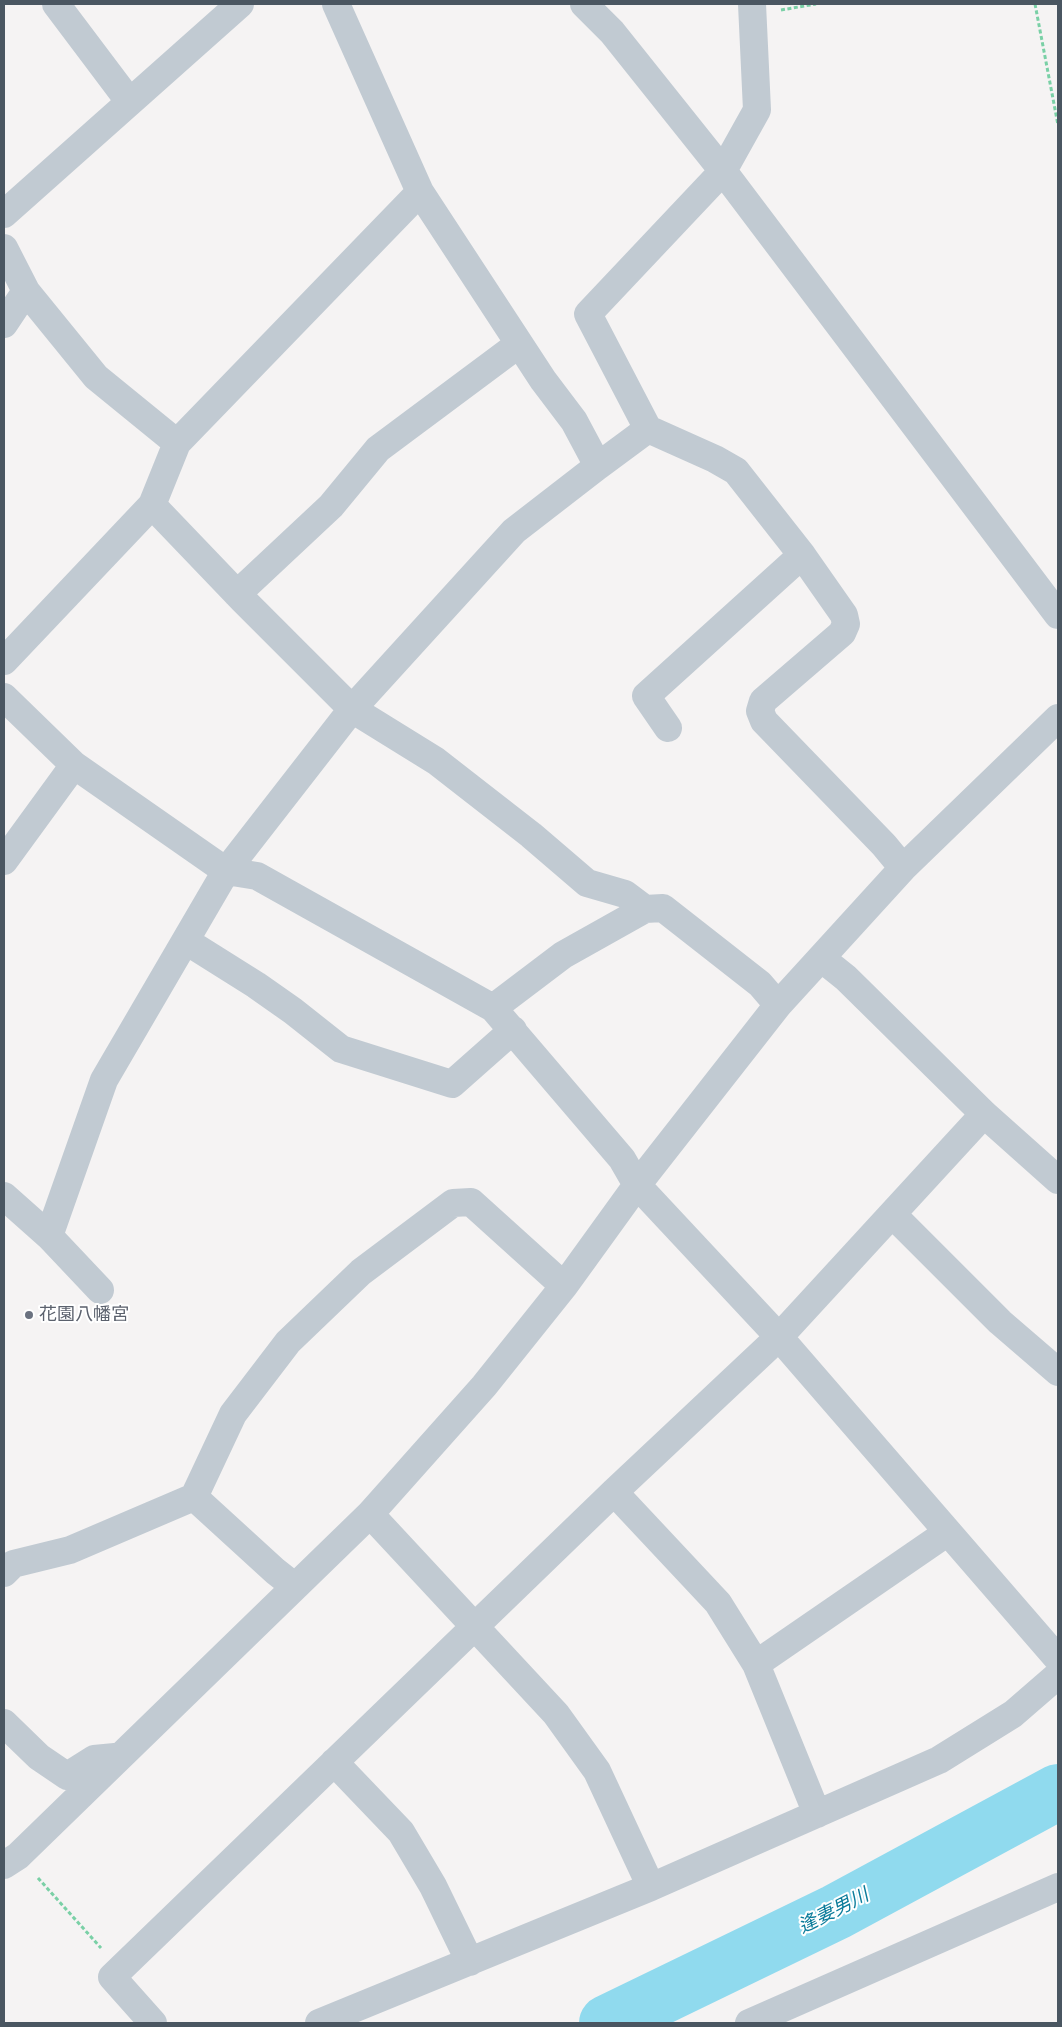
<!DOCTYPE html>
<meta charset="utf-8">
<style>
body{margin:0}
#map{position:relative;width:1062px;height:2027px;overflow:hidden;background:#f5f3f3;font-family:Poppins,sans-serif}
canvas{display:block}
.frame{position:absolute;inset:0;border:5px solid #4a5661;pointer-events:none}
</style>
<div id="map">
<canvas width="1062" height="2027"></canvas>
<div class="frame"></div>
</div>
<script>
const ctx = document.querySelector('canvas').getContext('2d');
ctx.lineJoin = 'round';
const toPath = rows => new Path2D(rows.map(r => 'M' + r).join(''));
function strokePath(path, color, width, dash) { ctx.strokeStyle = color; ctx.lineWidth = width; ctx.lineCap = dash ? 'butt' : 'round'; ctx.setLineDash(dash || []); ctx.stroke(path); }
function drawText(font, color, halo, rows, align = 'center') {
  ctx.font = font + ' Poppins,"Noto Sans JP",sans-serif'; ctx.lineWidth = 4; ctx.setLineDash([]); ctx.textBaseline = 'middle'; ctx.strokeStyle = halo; ctx.fillStyle = color; for (const [text, x, y, turn = 0] of rows) {
    ctx.save(); ctx.translate(x, y); ctx.rotate((+turn || 0) * Math.PI / 180); ctx.textAlign = isNaN(turn) ? turn : align; if (halo) ctx.strokeText(text, 0, 0); ctx.fillText(text, 0, 0); ctx.restore();
  }
}
strokePath(toPath([
 [607,2023,836,1912,1058,1792]
]), '#90daee', 56);
strokePath(toPath([
 [1035,4,1058,125],
 [781,10,816,4],
 [38,1878,101,1948]
]), '#7ad0a6', 3, [4, 2.5]);
strokePath(toPath([
 [56,4,129,101],
 [584,4,612,32,723,171,1058,615],
 [752,4,757,110,723,171,588,314,648,429,715,459,736,471,802,555,844,615,846,624,842,633,763,701,760,711,764,721,884,845,903,868],
 [4,214,240,4],
 [4,248,26,291,96,377,177,443],
 [4,324,26,291],
 [598,466,648,429],
 [152,505,243,600,352,709,436,761,531,835,587,883,625,894,645,909],
 [237,594,331,506,378,449,519,344],
 [4,661,152,505,177,443,420,192],
 [4,697,74,765,226,871,257,876,493,1008,622,1159,637,1185,779,1337,1058,1659],
 [668,728,646,696,802,555],
 [4,861,74,765],
 [186,941,256,985,293,1011,341,1049,452,1084,513,1030],
 [821,958,846,978,984,1114,1058,1180],
 [493,1008,563,955,645,909,663,908,760,984,778,1005],
 [4,1196,49,1236],
 [893,1215,1000,1322,1058,1372],
 [100,1290,49,1236,104,1080,226,871,352,709,514,531,598,466,574,421,543,380,420,192,336,4],
 [614,1492,718,1603,756,1664,817,1814],
 [194,1497,275,1571,294,1586],
 [370,1514,556,1714,597,1771,651,1887],
 [4,1573,13,1564,70,1550,194,1497,233,1414,288,1342,361,1272,453,1203,471,1202,564,1286],
 [756,1664,948,1532],
 [4,1723,39,1757,67,1776,94,1759,115,1757],
 [334,1762,401,1832,433,1886,470,1962],
 [4,1865,18,1856,370,1514,484,1386,564,1286,637,1185,778,1005,903,868,1058,718],
 [153,2023,112,1977,614,1492,779,1337,984,1114],
 [319,2023,651,1887,939,1760,1013,1714,1058,1675],
 [749,2023,1058,1887]
]), '#c1cad2', 28);
for (const [x, y, r, color] of [
 [29,1315,5,"#6b7280"]
]) { const dot = new Path2D(); dot.arc(x, y, r, 0, 2 * Math.PI); ctx.fillStyle = color; ctx.fill(dot); strokePath(dot, '#fff', 2); }
drawText('18px', '#5b616d', '#fff', [
 ["花園八幡宮",39,1315]
], 'left');
drawText('italic 19px', '#0c7c9b', '#fff', [
 ["逢妻男川",834,1912,-27]
]);
</script>
